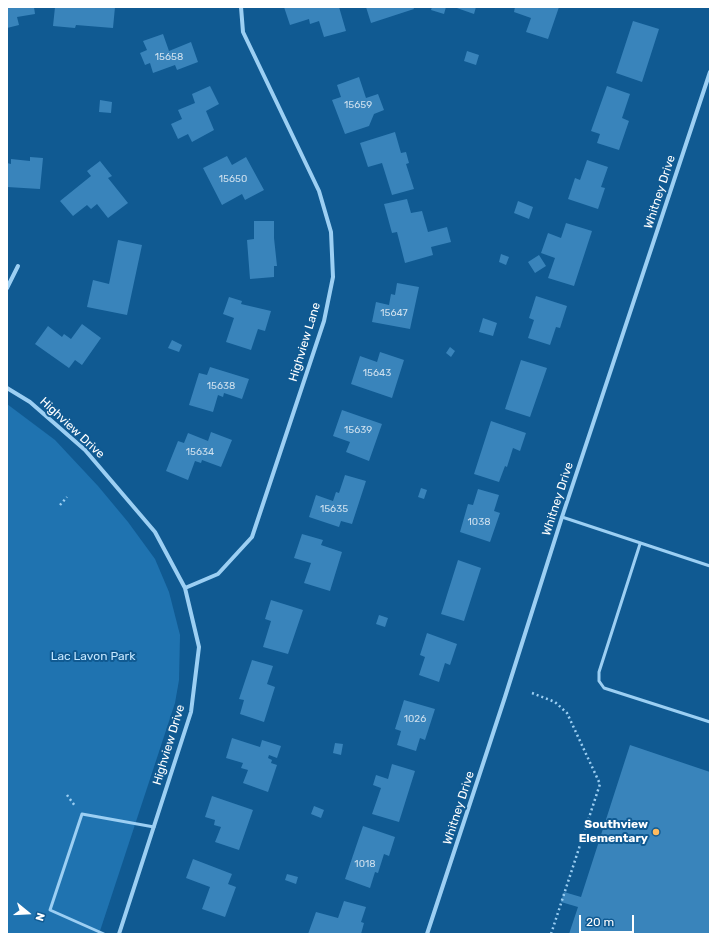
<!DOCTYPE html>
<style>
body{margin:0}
#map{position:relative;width:717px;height:941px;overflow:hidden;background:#105a92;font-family:Rubik,sans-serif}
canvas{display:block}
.frame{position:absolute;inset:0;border:8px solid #fff;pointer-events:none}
.north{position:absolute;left:8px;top:893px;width:40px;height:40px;-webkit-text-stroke:3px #105a92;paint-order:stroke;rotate:108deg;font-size:11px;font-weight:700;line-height:16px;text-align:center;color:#fff}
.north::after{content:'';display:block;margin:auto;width:14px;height:18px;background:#fff;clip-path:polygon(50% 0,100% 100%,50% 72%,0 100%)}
.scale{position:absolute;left:579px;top:915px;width:55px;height:18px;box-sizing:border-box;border:2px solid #fff;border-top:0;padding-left:5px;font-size:12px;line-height:14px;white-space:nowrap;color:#fff;-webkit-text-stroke:3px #105a92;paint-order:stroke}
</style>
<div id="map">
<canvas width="717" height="941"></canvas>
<div class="frame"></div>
<div class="north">N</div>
<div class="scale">20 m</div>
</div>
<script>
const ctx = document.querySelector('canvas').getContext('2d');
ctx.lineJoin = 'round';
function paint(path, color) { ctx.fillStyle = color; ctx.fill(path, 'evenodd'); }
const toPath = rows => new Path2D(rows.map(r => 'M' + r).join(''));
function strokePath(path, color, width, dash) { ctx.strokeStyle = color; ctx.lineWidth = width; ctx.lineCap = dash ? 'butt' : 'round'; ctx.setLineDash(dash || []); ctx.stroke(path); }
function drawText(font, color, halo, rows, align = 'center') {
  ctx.font = font + ' Rubik,sans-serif'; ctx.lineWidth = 4; ctx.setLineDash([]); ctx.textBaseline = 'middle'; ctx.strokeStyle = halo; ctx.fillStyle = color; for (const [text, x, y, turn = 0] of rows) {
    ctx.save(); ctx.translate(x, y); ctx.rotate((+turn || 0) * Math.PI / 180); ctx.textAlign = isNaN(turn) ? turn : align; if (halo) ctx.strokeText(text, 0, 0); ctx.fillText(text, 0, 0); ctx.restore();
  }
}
paint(toPath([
 [7,404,55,440,98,486,128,522,155,559,169,592,180,635,179,680,175,703,99,934,7,934]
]), '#1f73b0');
paint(toPath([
 [7,7,34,7,35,14,17,17,19,25,7,28],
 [55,7,115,7,113,28,76,25,75,28,53,26],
 [284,7,339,7,346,31,324,37,319,21,310,24,309,19,290,25],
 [366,7,413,7,414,9,371,23],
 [432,7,446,7,444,14,431,10],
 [454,7,476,7,474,14],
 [515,7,559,7,548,39,526,32,531,18,514,12],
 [633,21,659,29,642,82,616,73],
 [163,34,169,51,191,42,198,62,177,70,175,65,153,73,150,63,145,65,140,53,147,50,143,41],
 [467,51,479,55,476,65,464,61],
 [359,77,366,98,378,94,384,110,374,114,369,126,345,134,332,100,341,97,337,85],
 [210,86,219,104,206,111,214,130,192,142,188,134,178,139,171,124,182,119,178,110,195,103,192,94],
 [607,86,630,94,622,118,629,121,619,150,597,143,600,134,591,131],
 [100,100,112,102,111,113,99,112],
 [395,132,401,153,406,152,409,163,406,164,414,189,392,195,382,163,368,167,360,143],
 [227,156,232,165,246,157,264,190,245,200,242,194,222,205,203,168],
 [30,157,43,158,40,189,7,187,7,163,11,164,11,159,30,161],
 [587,160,608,167,601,187,605,188,598,209,568,199,575,178,580,180],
 [100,161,112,176,108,178,128,203,108,218,97,204,91,209,87,205,73,216,60,201,91,176,87,171],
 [407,199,411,213,422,211,428,232,447,227,451,242,431,247,433,255,405,263,397,232,392,233,384,204],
 [518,201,533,207,529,219,514,213],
 [254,221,274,221,274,238,277,266,274,266,274,277,250,279,247,240,254,239],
 [566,223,592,231,574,286,548,278,555,258,541,253,548,233,561,238],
 [118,240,142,245,127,315,87,307,93,280,109,284],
 [501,254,509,257,506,265,499,262],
 [539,255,546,266,535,273,528,262],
 [397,283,419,287,410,329,372,322,376,302,389,305,391,294,395,295],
 [536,296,567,306,560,328,556,327,550,345,528,338,534,320,529,318],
 [229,297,242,301,241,304,271,311,265,331,258,329,251,350,226,342,234,318,223,314],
 [483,318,497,323,493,336,479,332],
 [82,324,101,338,82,365,75,360,69,368,35,344,48,326,62,337,64,334,71,339],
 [172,340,182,345,179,352,168,348],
 [450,347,455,351,451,357,446,353],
 [380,352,404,360,392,398,351,384,360,356,377,362],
 [521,360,547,368,530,417,505,409],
 [210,367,249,379,242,399,224,393,223,397,218,395,213,412,189,405,199,373,207,375],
 [342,410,382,424,369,461,346,452,350,442,333,436],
 [491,421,526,433,520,451,513,448,507,467,505,466,499,482,474,474],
 [211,432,232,440,221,467,202,460,201,463,195,461,188,480,166,471,178,441,184,443,188,433,208,441],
 [345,475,366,481,352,524,341,521,339,527,309,517,316,495,333,501,336,492,339,493],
 [421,488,427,490,424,499,418,497],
 [478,489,499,495,494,511,500,513,490,542,460,532,468,504,473,505],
 [302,534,323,540,321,545,342,552,330,591,304,583,311,563,294,558],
 [458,560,481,568,464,621,441,614],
 [271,600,303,610,288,654,263,647,271,621,265,619],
 [379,615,388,618,385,627,376,624],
 [427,633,457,644,450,665,445,663,439,682,419,675,425,657,420,655],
 [252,660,273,666,267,684,275,687,264,722,240,714,244,700,239,699],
 [404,700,435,709,425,740,420,738,416,751,397,745,401,731,395,729],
 [232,738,260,747,262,740,281,746,277,758,269,755,268,758,272,760,271,763,277,765,268,792,243,783,248,770,241,768,243,763,226,758],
 [335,743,343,744,341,755,333,753],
 [630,745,710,772,710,934,569,934,578,907,561,902,564,892,581,897],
 [392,764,415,771,399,822,372,814,381,788,373,785,376,775,388,779],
 [212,796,253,810,239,850,215,842,221,827,214,825,215,820,205,817],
 [314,806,324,810,321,818,311,814],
 [363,826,395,837,389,856,384,854,378,873,375,872,370,888,345,879],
 [193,859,232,874,228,884,236,887,225,917,202,909,210,887,186,878],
 [287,874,298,877,296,884,285,880],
 [344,901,366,907,361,922,364,923,361,934,308,934,316,912,338,918]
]), '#3984bb');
strokePath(toPath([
 [60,505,67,497],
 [532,693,555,702,567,713,600,784,551,934],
 [67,795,75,806]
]), '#9ccff3', 2.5, [2, 3]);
strokePath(toPath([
 [562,517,710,566],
 [640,544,599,672,599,681,604,688,710,722],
 [104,934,50,910,82,814,154,827]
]), '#9ccff3', 3);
strokePath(toPath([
 [7,288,18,266],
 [7,388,30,402,85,450,155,532,185,588,199,647,191,712,119,934],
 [185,588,218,574,252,537,324,321,333,277,331,232,319,191,243,32,241,7],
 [427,934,505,697,562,517,710,72]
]), '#9ccff3', 4);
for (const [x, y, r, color] of [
 [656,832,4,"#ffbb5e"]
]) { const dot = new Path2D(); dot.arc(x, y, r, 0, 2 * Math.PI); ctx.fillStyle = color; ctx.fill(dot); strokePath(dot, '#105a92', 1.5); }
drawText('10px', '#cee0ee', null, [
 ["15658",169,57],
 ["15659",358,105],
 ["15650",233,179],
 ["15647",394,313],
 ["15643",377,373],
 ["15638",221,386],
 ["15639",358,430],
 ["15634",200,452],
 ["15635",334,509],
 ["1038",479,522],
 ["1026",415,719],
 ["1018",365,864]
]);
drawText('12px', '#fff', '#105a92', [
 ["Whitney Drive",660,192,-72],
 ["Highview Lane",305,342,-73],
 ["Highview Drive",72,428,43],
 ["Whitney Drive",558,499,-72],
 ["Highview Drive",169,745,-73],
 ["Whitney Drive",459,808,-72]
]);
drawText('12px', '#c4e6fe', '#105a92', [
 ["Lac Lavon Park",93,657]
]);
drawText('bold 12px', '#fff', '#105a92', [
 ["Southview",648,825],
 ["Elementary",648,839]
], 'right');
</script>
